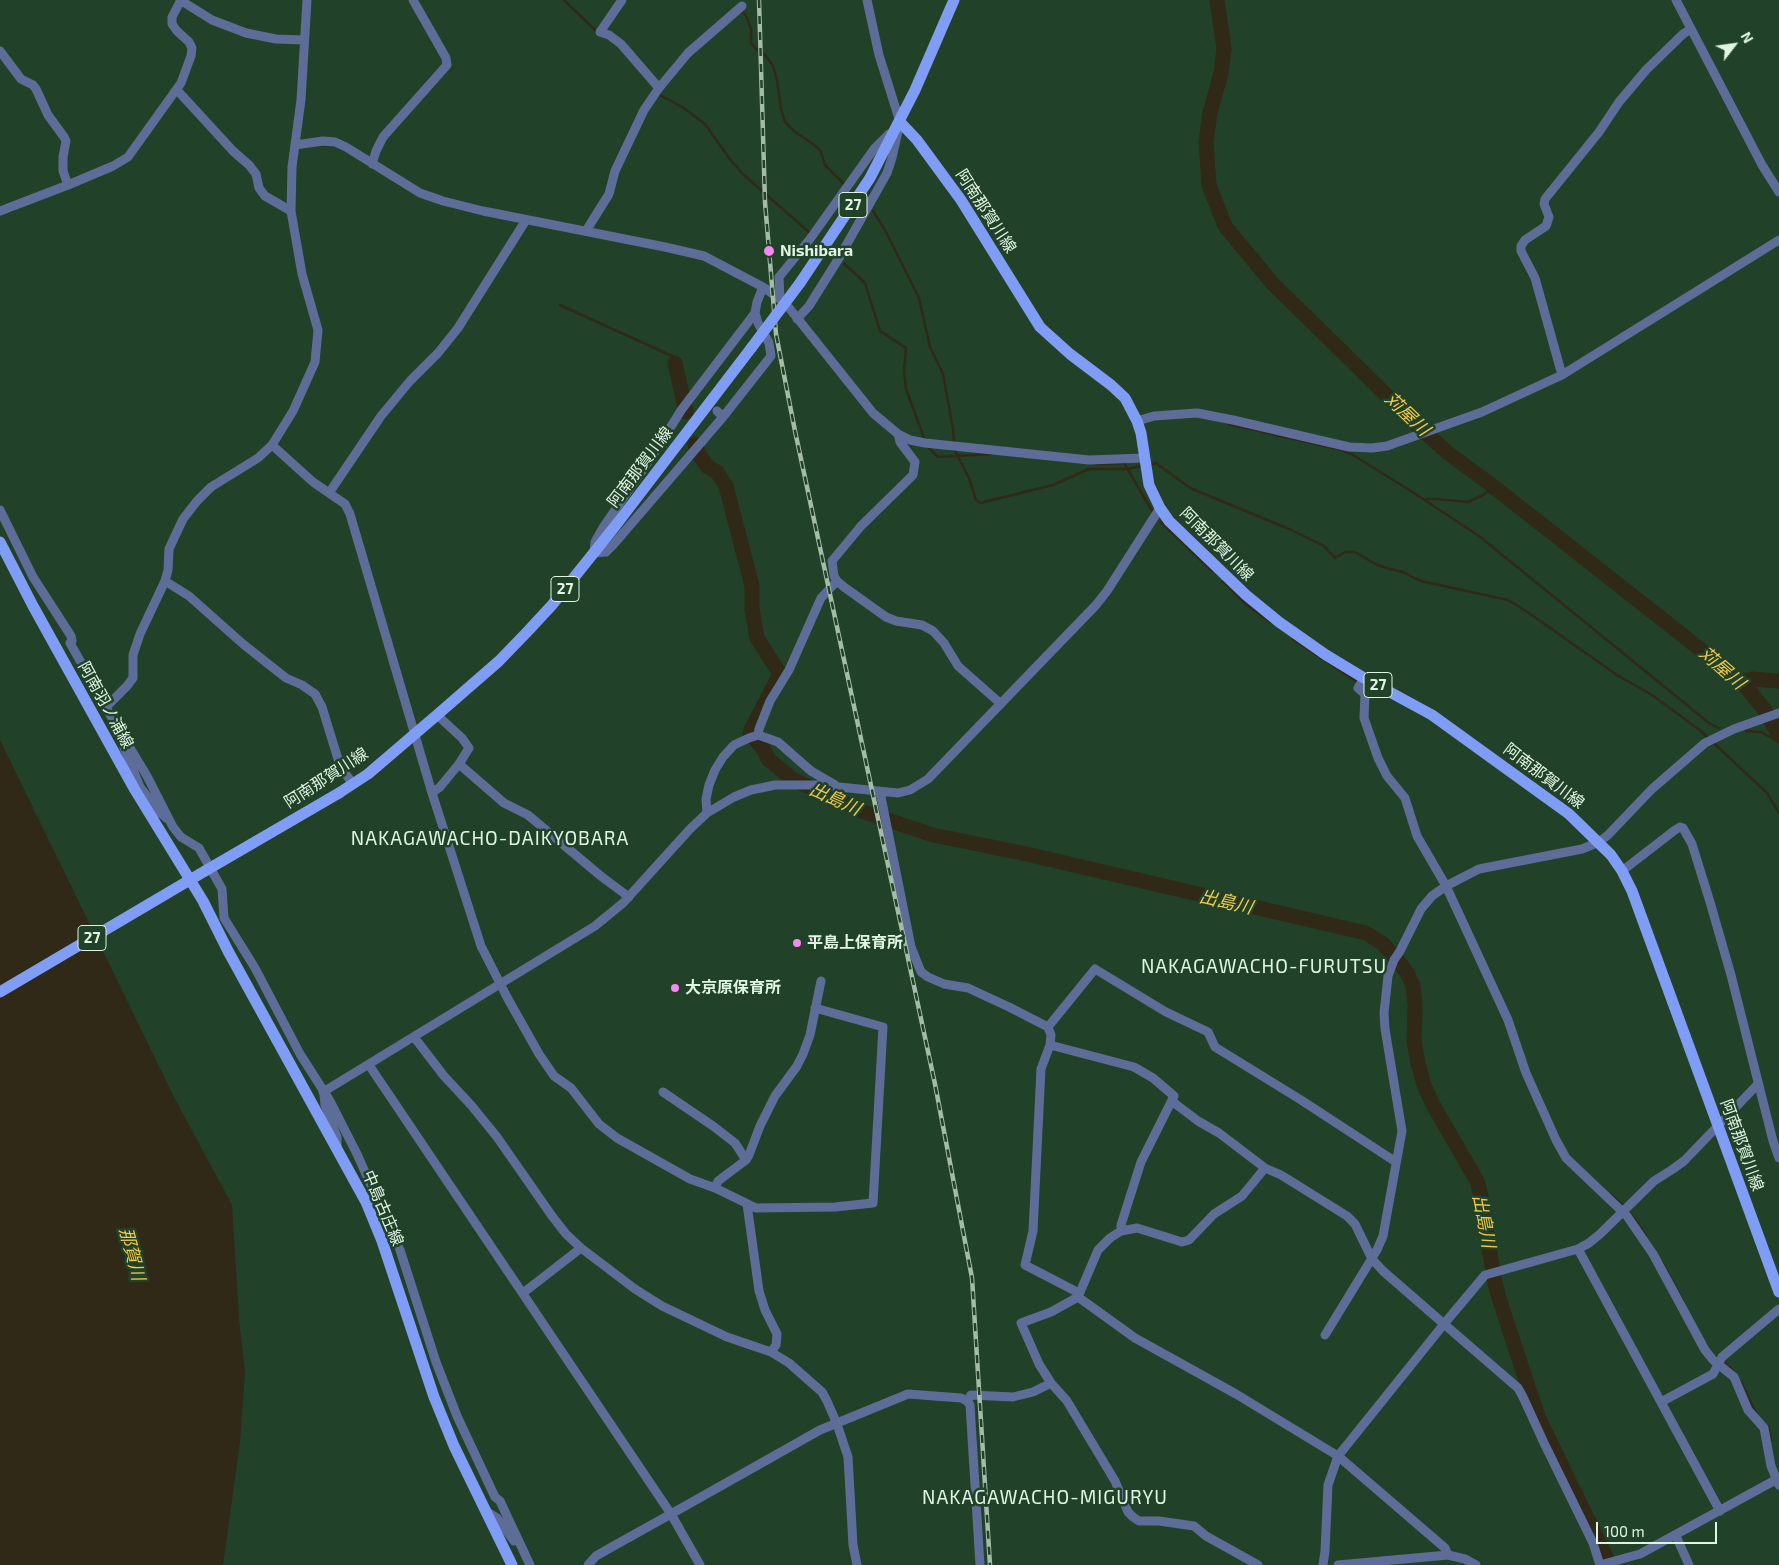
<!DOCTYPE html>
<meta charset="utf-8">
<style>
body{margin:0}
#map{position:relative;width:1779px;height:1565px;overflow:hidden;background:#214228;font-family:"Exo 2",sans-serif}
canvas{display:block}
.north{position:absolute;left:1709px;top:20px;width:50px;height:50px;-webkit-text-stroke:4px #214228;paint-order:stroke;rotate:60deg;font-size:14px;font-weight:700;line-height:20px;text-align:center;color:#e0f4e3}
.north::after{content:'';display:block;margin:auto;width:18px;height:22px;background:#e0f4e3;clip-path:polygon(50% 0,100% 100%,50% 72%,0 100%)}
.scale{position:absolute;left:1596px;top:1522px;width:121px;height:22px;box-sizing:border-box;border:2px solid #e0f4e3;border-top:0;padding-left:6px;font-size:15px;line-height:18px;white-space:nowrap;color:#e0f4e3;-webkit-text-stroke:4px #214228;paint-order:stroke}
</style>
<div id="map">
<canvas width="1779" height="1565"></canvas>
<div class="north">N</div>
<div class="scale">100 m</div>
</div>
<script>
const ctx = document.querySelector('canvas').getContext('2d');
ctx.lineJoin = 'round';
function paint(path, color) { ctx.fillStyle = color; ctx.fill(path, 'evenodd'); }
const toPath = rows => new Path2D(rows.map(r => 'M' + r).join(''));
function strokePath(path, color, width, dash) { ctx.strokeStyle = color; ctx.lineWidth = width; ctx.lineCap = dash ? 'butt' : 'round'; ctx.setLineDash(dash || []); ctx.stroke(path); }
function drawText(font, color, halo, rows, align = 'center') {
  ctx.font = font + ' "Exo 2","Noto Sans JP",sans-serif'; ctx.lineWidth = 5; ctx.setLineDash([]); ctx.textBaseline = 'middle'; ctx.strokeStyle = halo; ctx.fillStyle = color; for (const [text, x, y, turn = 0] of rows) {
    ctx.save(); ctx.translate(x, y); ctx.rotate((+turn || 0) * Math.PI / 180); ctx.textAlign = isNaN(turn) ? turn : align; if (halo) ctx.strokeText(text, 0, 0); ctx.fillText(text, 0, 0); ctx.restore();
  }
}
paint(toPath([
 [0,740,174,1097,232,1205,239,1319,245,1371,240,1442,223,1565,0,1565]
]), '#302917');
strokePath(toPath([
 [564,0,597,32],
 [742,10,747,18,751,29,751,43,756,49,766,56,773,66,777,80,781,109,785,122,794,131,813,144,820,150,825,165,845,185],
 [658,94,682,107,705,124,732,162,745,176,810,233],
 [873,211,886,232,919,298,930,347,943,374,953,429,954,442],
 [844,264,858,276,865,283,880,331,906,348,904,371,906,389,924,438],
 [560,305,672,356,675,363],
 [1228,424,1342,450,1353,455,1414,493,1479,536,1709,723,1719,728],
 [929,448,938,457,991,454],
 [955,451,969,478,976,500,980,503,1053,485,1089,469,1127,469,1142,466],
 [1096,464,1124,463,1152,511],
 [1150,465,1156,463,1190,488,1289,529,1324,546,1335,558,1345,552,1355,552,1377,565,1390,569,1403,572,1421,581,1508,600,1529,613,1617,675,1652,695,1701,731,1767,793,1779,813],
 [1426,499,1437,499,1468,502,1483,495,1494,487],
 [1161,522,1212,571],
 [1223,581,1246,604,1270,622],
 [1293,639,1359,683],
 [1746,731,1761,732,1779,742],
 [1611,1195,1624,1206],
 [1628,1210,1646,1236],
 [1662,1262,1683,1301],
 [1723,1361,1735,1373],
 [1741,1382,1756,1413],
 [1768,1426,1771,1440]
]), '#302917', 2.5);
strokePath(toPath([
 [1217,0,1224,48,1221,73,1210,113,1206,142,1209,185,1225,226,1273,284,1416,424,1448,453,1494,487,1742,682,1764,709,1779,735],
 [675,363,686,412],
 [695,444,699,455,708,467,717,472,726,486,752,586,752,609,757,638,780,674,751,730,750,733,764,750,768,759,792,779,861,811,933,835,1022,853,1366,933,1382,943,1399,962,1407,973,1413,985,1415,1006,1414,1041,1418,1063,1424,1085,1432,1103,1477,1181,1481,1196,1494,1279,1499,1298,1530,1393,1539,1419,1610,1565],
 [1742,682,1752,679,1779,681]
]), '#302917', 15);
strokePath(toPath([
 [180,0,212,20,246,33,276,39,304,40],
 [622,0,600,32,609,35,621,44,659,88],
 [1676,0,1762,165,1779,192],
 [0,51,21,79,33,85,36,89,48,115,64,137,66,141,63,157,63,171,68,185],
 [177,90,233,151,249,165,256,174,259,188,265,196,291,211],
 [295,145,323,141,335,142,346,147,420,193,443,201,483,211,665,247,704,256,763,287,757,302,755,313,682,409,655,452,604,526,595,542,594,553,606,552,613,545,723,417],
 [372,164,376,151,383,137,447,65,446,58,413,0],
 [0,211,68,185,113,166,128,157,181,83,191,56,192,48,189,42,177,31,172,24,172,17,181,0],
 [586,231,609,194,615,171,644,110,659,88,688,53,742,6],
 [763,287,780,299,790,309,873,413,898,434,910,440,925,443,1089,460,1144,458],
 [780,299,779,277,810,239,874,149,889,134],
 [797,319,809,306,839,258,887,173,892,158,900,122,879,55,867,0],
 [1562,375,1535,278,1521,251,1521,246,1525,240,1546,226,1549,217,1544,204,1545,199,1599,132,1619,102,1646,70,1683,34,1691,29],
 [717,411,723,417,771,356,769,343,758,323,755,313],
 [1137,421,1154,416,1197,413,1233,420,1349,447,1372,448,1387,446,1482,412,1562,375,1779,240],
 [898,434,900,442,915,462,913,475,861,526,832,561,834,576,837,581,844,587,886,617,896,621,922,625,933,631,944,643,958,666,1001,704],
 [272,445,313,482,345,504,350,514,432,793,481,946,508,999,539,1054,554,1076,571,1088,599,1124,617,1138,690,1179,715,1188,756,1208,835,1207,873,1203,883,1027,815,1008],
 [329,493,381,416,410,381,438,353,458,328,526,220],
 [0,510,33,577,71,636,72,641,70,643,106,707],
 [165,581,189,596,243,644,286,678,302,685,315,694,322,707,338,759,345,773,353,784],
 [1364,678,1358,688,1365,694,1364,718,1378,758,1387,776,1405,798,1417,836,1446,886,1508,1020,1526,1073,1556,1140,1566,1158,1627,1216,1653,1254,1705,1350,1713,1360,1734,1377,1748,1410,1764,1428,1771,1466,1779,1485],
 [112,718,147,776,173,827,181,837,199,848,222,889,224,918,255,968,300,1054,330,1101,357,1154,400,1250,436,1362,457,1416,495,1497,500,1501,530,1565],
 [114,722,106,707,127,686,133,678,133,655,140,634,165,581,168,570,169,549,183,519,197,501,211,487,258,458,272,445,293,411,315,362,318,330,302,274,291,211,292,167,301,100,307,0],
 [758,735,759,729,770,701,789,670,821,598,837,581],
 [123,745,140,787],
 [459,764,504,803,528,815,602,877,629,897],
 [135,789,140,787,160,813,169,820],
 [880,792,911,947,921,972,928,977,944,984,968,988,1009,1007,1048,1027,1051,1035,1050,1045,1041,1069,1033,1231,1025,1265,1079,1293],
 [432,793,440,787,459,764,469,748,462,738,437,715],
 [707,813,706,799,709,785,715,770,723,757,734,745,749,738,758,735,778,742,811,771,835,785],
 [1622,871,1675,830,1680,827,1683,828,1692,844,1710,902,1731,975,1773,1141,1779,1158],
 [1048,1027,1095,969,1166,1012,1208,1032,1215,1047,1301,1100,1396,1162],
 [414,1037,444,1076,471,1105,497,1137,552,1216,566,1234,581,1248,635,1289,662,1306,727,1337,771,1352,789,1363,822,1392,827,1401,837,1424,848,1457,853,1545,857,1565],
 [1050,1045,1134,1067,1153,1078,1174,1096,1141,1162,1121,1225,1121,1231],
 [369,1065,671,1514,610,1548,596,1556,588,1565],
 [323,1092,595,926,623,903,690,829,707,813,734,797,751,790,775,785,819,785,898,793,910,790,928,779,1096,605,1107,591,1160,508],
 [663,1092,713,1126,735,1143,746,1160],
 [324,1095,325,1105,337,1137,337,1147],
 [1173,1102,1198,1121,1219,1133,1265,1168,1281,1175,1347,1216,1355,1224,1372,1259,1383,1271,1444,1324,1338,1456,1328,1485,1325,1551,1323,1565],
 [715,1188,718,1181,746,1160,749,1155,760,1126,775,1096,797,1066,803,1054,810,1035,821,981],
 [747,1204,759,1291,765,1310,777,1334,776,1345,771,1352],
 [1578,1249,1720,1511],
 [523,1293,581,1248],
 [1078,1297,1135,1338,1236,1394,1338,1456,1445,1548,1448,1555],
 [1325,1335,1377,1250,1383,1236,1402,1131,1385,1029,1384,1013,1388,976,1394,960,1400,951,1421,909,1432,896,1446,886,1479,869,1582,849,1599,842,1608,835,1652,789,1705,743,1734,729,1779,713],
 [1051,1383,1039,1364,1021,1323,1051,1312,1078,1297,1098,1250,1110,1238,1121,1231,1137,1228,1182,1242,1189,1240,1214,1214,1242,1196,1265,1168],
 [967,1401,971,1395,1013,1397,1033,1392,1051,1383,1067,1401,1115,1481,1128,1512,1133,1517,1139,1521,1159,1521,1194,1526,1206,1536,1258,1565],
 [1661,1402,1713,1374,1722,1357,1779,1309],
 [486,1511,497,1518,514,1541],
 [1676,1536,1689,1565],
 [700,1565,671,1514,820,1430,908,1394,961,1398,967,1401,970,1405,980,1565],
 [1338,1565,1448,1555,1465,1559,1476,1565],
 [1600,1565,1593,1543,1545,1445,1523,1397,1518,1388,1444,1324,1485,1275,1578,1249,1589,1243,1600,1234,1654,1181,1673,1169,1684,1161,1758,1084],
 [1600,1565,1640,1554,1779,1478]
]), '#5e6d98', 9);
strokePath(toPath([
 [900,122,917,140,961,200,1040,327,1070,354,1111,385,1125,398,1137,421,1141,433,1149,485,1160,508,1169,521,1246,595,1279,622,1326,655,1364,678,1432,715,1569,814,1611,855,1622,871,1632,891,1779,1292],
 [800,283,870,178,915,90,954,0],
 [0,542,33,606,135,790,203,901,228,951,366,1202,382,1241,434,1397,454,1446,512,1565],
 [339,793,368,774,437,715,499,661,528,631,552,605,616,525,752,347],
 [0,992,205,871]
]), '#809df6', 11);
const rail = toPath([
 [759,0,765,202,776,334,795,431,935,1084,972,1278,990,1565]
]);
strokePath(rail, '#a3bba7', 4.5);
strokePath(rail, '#214228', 2.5, [8]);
strokePath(toPath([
 [752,347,800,283],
 [205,871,339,793]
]), '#809df6', 11);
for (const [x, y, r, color] of [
 [769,251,6,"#f589ef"],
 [797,943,5,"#f589ef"],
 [675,988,5,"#f589ef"]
]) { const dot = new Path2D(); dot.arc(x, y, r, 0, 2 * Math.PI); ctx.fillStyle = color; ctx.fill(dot); strokePath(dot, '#214228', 2); }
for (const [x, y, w] of [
 [853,205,28],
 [565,589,28],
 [1378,685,28],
 [92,938,28]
]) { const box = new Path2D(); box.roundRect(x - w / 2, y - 12.5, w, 25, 4); ctx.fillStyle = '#214228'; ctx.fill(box); strokePath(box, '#e0f4e3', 1); }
drawText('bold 15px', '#e0f4e3', null, [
 ["27",853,205],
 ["27",565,589],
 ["27",1378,685],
 ["27",92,938]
]);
drawText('16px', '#e0f4e3', '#214228', [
 ["阿南那賀川線",986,211,57],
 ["阿南那賀川線",640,467,-53],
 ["阿南那賀川線",1217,544,45],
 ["阿南羽ノ浦線",106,705,61],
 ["阿南那賀川線",1544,776,37],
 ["阿南那賀川線",326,778,-33],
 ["阿南那賀川線",1742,1145,70],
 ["中島古庄線",383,1208,67]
]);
drawText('bold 16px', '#e0f4e3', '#214228', [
 ["Nishibara",780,251],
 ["平島上保育所",807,943],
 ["大京原保育所",685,988]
], 'left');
drawText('italic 18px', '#f5c847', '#214228', [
 ["苅屋川",1407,414,43],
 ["苅屋川",1722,668,41],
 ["出島川",835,799,24],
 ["出島川",1226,902,13],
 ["出島川",1484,1221,79],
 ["那賀川",132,1254,75]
]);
ctx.letterSpacing = '1px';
drawText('19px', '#e0f4e3', '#214228', [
 ["NAKAGAWACHO-DAIKYOBARA",490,839],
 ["NAKAGAWACHO-FURUTSU",1264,967],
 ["NAKAGAWACHO-MIGURYU",1045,1498]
]);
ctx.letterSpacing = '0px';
</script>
